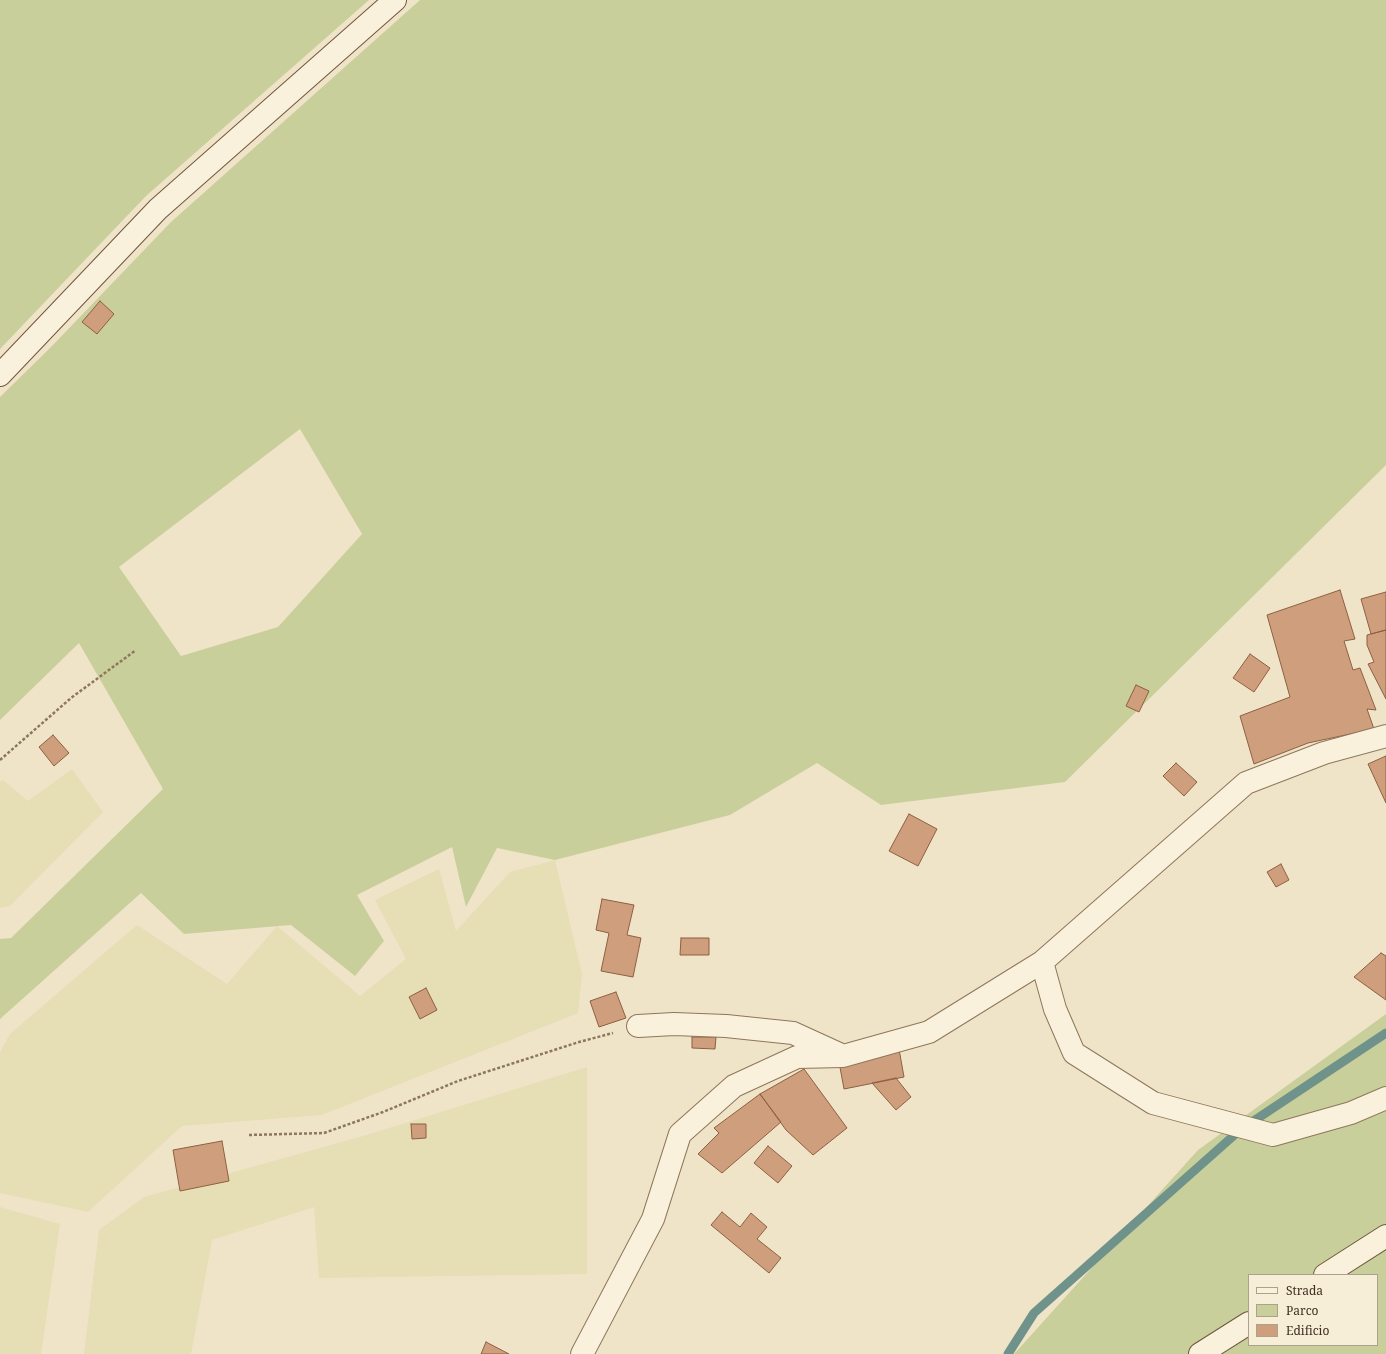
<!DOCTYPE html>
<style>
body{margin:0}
#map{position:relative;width:1386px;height:1354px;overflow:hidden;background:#f0e4c8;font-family:"Noto Serif",serif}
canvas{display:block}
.legend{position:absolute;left:1248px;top:1274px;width:130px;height:72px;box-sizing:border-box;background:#f7eed8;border:1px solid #ada18e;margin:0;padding:5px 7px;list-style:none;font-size:12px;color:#3d2e20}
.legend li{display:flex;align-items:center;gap:8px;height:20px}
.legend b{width:20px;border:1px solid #ada18e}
</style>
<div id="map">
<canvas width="1386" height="1354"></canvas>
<ul class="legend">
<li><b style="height:5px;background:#faf1dc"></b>Strada</li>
<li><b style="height:11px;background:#c9cf9b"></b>Parco</li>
<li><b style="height:11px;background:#cf9f7d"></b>Edificio</li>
</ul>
</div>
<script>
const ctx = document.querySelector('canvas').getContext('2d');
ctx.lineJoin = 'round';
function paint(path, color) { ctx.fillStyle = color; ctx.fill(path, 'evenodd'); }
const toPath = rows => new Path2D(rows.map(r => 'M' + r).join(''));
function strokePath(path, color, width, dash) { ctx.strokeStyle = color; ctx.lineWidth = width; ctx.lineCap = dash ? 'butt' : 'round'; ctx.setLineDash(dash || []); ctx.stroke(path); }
paint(toPath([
 [72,769,103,812,10,906,0,908,0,782,3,780,28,801],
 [555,860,582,974,578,1013,322,1115,182,1126,88,1212,0,1193,0,1052,10,1034,137,925,227,984,277,926,360,996,406,959,375,900,439,869,456,931,510,872],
 [587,1067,587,1274,319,1278,314,1207,212,1240,191,1354,84,1354,99,1230,144,1197,363,1136],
 [0,1207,60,1224,41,1354,0,1354]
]), '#e6deb5');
paint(toPath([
 [0,0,369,0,146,196,0,349],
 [420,0,1386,0,1386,465,1065,782,881,805,817,763,730,815,555,860,497,848,466,907,452,847,357,895,384,941,355,976,291,925,184,934,141,893,0,1019,0,939,11,938,163,789,79,643,0,720,0,397,51,347,171,222],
 [300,429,362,534,278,627,181,656,119,567],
 [1386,1014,1386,1354,1014,1354,1198,1150],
 [1249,1275,1377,1275,1377,1345,1249,1345]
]), '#c9cf9b');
strokePath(toPath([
 [1008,1354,1034,1313,1240,1130,1386,1033]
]), '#6f938a', 9);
const building = toPath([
 [100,301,114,314,97,334,82,322,100,301],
 [1340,590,1355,639,1344,641,1353,670,1360,668,1376,710,1367,709,1374,729,1308,743,1254,764,1240,716,1290,697,1267,615,1340,590],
 [1386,592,1386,630,1371,634,1361,599,1386,592],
 [1386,630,1386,699,1368,664,1374,662,1367,645,1367,635,1386,630],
 [1250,654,1270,668,1254,692,1233,678,1250,654],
 [1136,685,1149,691,1139,712,1126,706,1136,685],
 [53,735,69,753,54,766,39,747,53,735],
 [1386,756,1386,803,1368,764,1386,756],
 [1176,763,1197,782,1184,796,1163,776,1176,763],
 [909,814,937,829,918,866,889,851,909,814],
 [1281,864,1289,880,1276,887,1267,872,1281,864],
 [602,899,634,905,627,935,641,938,633,977,601,971,609,933,596,930,602,899],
 [681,938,709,938,709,955,680,955,681,938],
 [1381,953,1386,956,1386,1000,1354,977,1381,953],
 [426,988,437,1010,420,1019,409,997,426,988],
 [616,992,626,1018,599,1027,590,1001,616,992],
 [692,1037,716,1037,715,1049,692,1048,692,1037],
 [899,1049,904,1077,844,1089,839,1062,899,1049],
 [804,1069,847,1128,813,1155,786,1130,760,1094,804,1069],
 [896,1078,911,1097,896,1110,872,1083,896,1078],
 [760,1094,781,1122,722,1173,698,1154,719,1133,714,1128,760,1094],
 [411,1124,426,1124,426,1138,412,1139,411,1124],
 [222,1141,229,1181,180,1191,173,1150,222,1141],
 [768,1146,792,1166,778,1183,754,1163,768,1146],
 [722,1212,740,1227,751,1213,767,1227,757,1239,781,1258,769,1273,711,1225,722,1212],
 [486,1342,509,1354,481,1354,486,1342]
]);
paint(building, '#cf9f7d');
strokePath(building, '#8d5f41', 1);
const street = toPath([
 [1042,962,1055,1009,1074,1053,1153,1103,1273,1135,1351,1113,1386,1098],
 [638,1026,674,1024,726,1026,793,1033,839,1054],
 [582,1354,653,1219,680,1134,734,1086,797,1057,843,1056,929,1032,1042,962,1246,783,1324,753,1386,736]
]);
const secondary = toPath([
 [0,375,158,209,395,0],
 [1325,1275,1386,1236],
 [1200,1354,1249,1323]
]);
strokePath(street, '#8d765c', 24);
strokePath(secondary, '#6f573f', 24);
strokePath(toPath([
 [0,760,71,698,136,650],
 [249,1135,324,1133,383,1112,458,1081,579,1042,613,1033]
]), '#8d765c', 2.5, [3, 2]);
strokePath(street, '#faf1dc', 22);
strokePath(secondary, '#faf1dc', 22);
</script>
